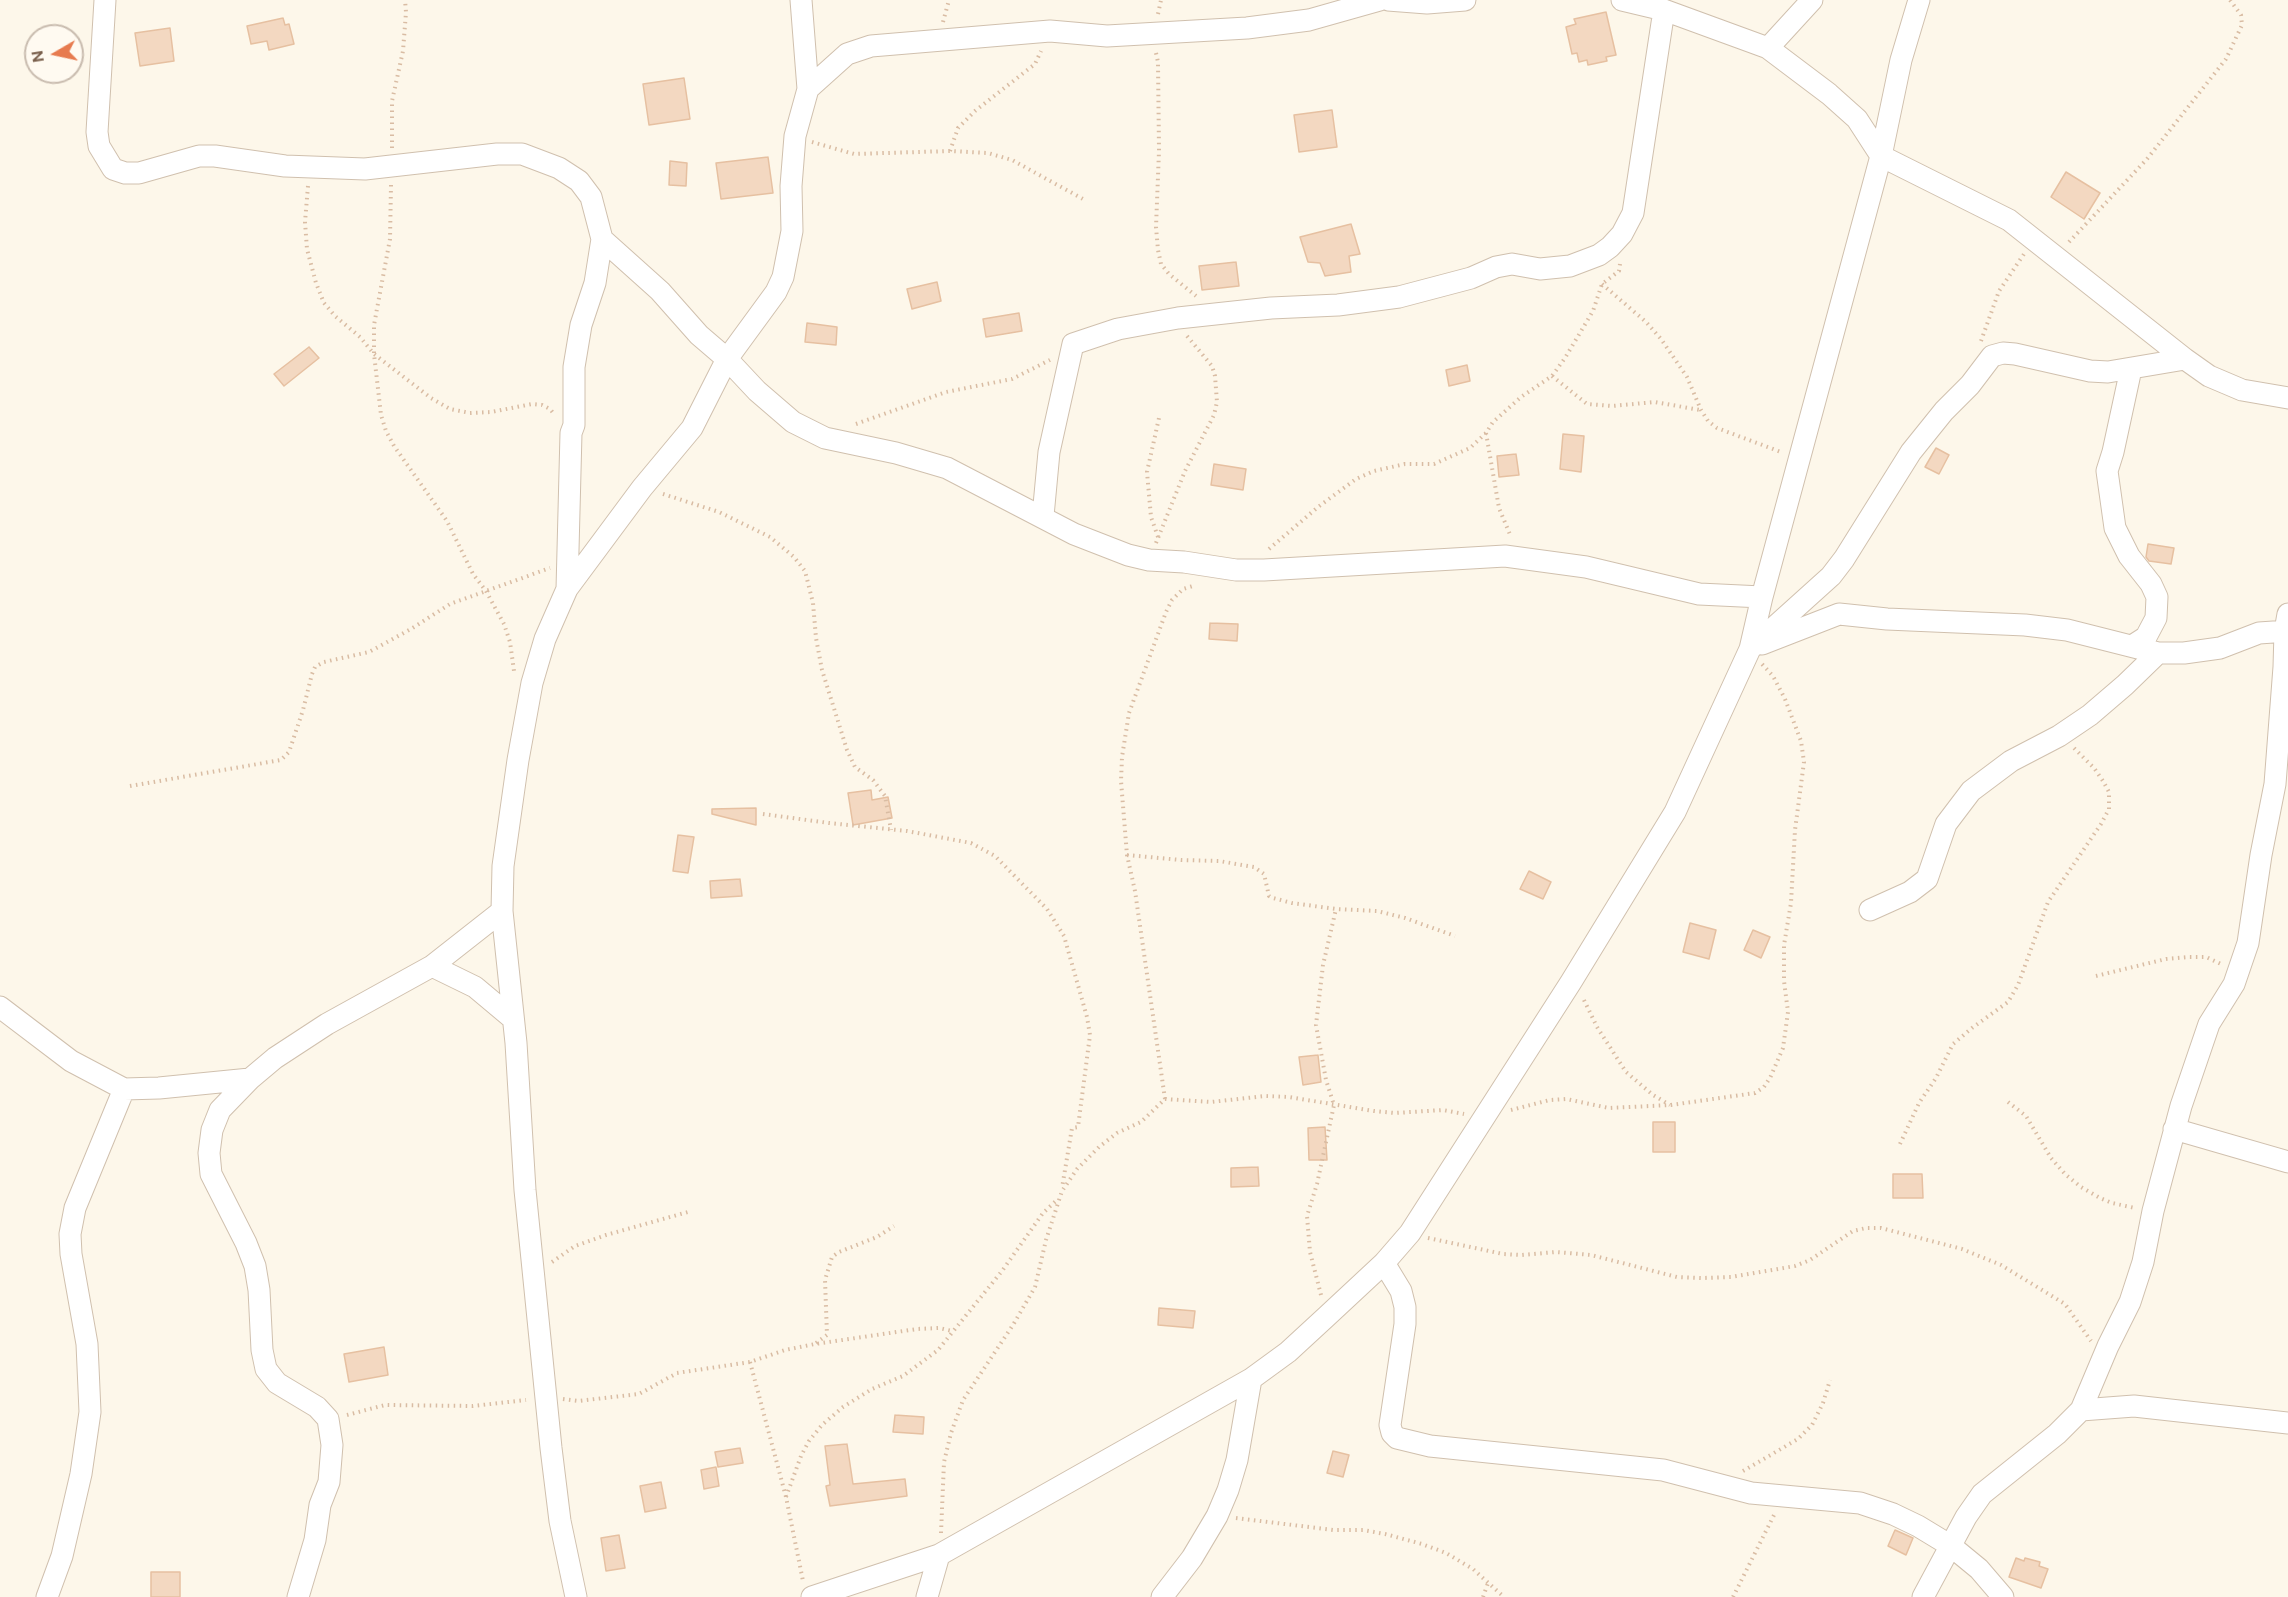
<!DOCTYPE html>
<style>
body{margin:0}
#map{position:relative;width:2288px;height:1597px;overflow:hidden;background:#fdf7ea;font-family:"DM Sans",sans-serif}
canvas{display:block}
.north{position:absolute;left:24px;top:24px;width:60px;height:60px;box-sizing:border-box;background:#fffaf1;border:2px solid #c9bcaf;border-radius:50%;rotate:261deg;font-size:16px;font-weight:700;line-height:24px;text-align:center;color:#795f4c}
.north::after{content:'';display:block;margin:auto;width:21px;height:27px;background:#e77b4f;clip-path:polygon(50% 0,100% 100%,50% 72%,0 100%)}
</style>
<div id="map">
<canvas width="2288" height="1597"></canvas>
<div class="north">N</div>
</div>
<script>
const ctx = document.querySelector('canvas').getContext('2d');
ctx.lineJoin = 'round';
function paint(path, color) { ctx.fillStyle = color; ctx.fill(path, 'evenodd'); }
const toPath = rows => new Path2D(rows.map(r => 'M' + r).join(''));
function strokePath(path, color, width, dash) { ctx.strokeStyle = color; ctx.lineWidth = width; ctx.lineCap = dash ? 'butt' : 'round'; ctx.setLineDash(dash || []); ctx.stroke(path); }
const building = toPath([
 [1606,12,1616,55,1606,57,1607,61,1588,65,1587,60,1579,62,1577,53,1572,54,1566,27,1576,24,1574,19,1606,12],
 [283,18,285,25,289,24,294,44,269,50,267,41,251,44,247,26,283,18],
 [170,28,174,61,140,66,135,33,170,28],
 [684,78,690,119,649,125,643,84,684,78],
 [1332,110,1337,147,1299,152,1294,115,1332,110],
 [768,157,773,193,721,199,716,163,768,157],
 [670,161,687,163,686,186,669,185,670,161],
 [2066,172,2100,193,2084,219,2051,197,2066,172],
 [1351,224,1360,254,1349,256,1351,272,1325,276,1320,263,1308,262,1300,237,1351,224],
 [1236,262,1239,286,1202,290,1199,266,1236,262],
 [937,282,941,301,912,309,907,289,937,282],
 [1019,313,1022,331,986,337,983,319,1019,313],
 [807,323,837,327,836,345,805,342,807,323],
 [309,347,319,358,284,386,274,374,309,347],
 [1467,365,1470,381,1449,386,1446,370,1467,365],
 [1563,434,1584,436,1581,472,1560,469,1563,434],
 [1936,448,1949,455,1939,474,1925,467,1936,448],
 [1516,454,1519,475,1499,477,1497,456,1516,454],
 [1214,464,1246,469,1243,490,1211,485,1214,464],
 [2148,544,2174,548,2171,564,2149,561,2146,557,2148,544],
 [1210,623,1238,624,1237,641,1209,639,1210,623],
 [871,790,872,800,888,797,892,818,853,825,848,793,871,790],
 [756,808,756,825,712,814,712,809,756,808],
 [678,835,694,837,688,873,673,871,678,835],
 [1529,871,1551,882,1543,899,1520,889,1529,871],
 [740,879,742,896,711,898,710,881,740,879],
 [1690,923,1716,930,1709,959,1683,952,1690,923],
 [1753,930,1770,937,1761,958,1744,950,1753,930],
 [1318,1055,1321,1082,1303,1085,1299,1057,1318,1055],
 [1653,1122,1675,1122,1675,1152,1653,1152,1653,1122],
 [1325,1127,1327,1160,1309,1160,1308,1128,1325,1127],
 [1258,1167,1259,1186,1231,1187,1231,1168,1258,1167],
 [1893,1174,1922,1174,1923,1198,1893,1198,1893,1174],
 [1159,1308,1195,1311,1193,1328,1158,1325,1159,1308],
 [384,1347,388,1375,349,1382,344,1354,384,1347],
 [895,1415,924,1417,923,1434,893,1432,895,1415],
 [847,1444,853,1484,905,1479,907,1496,830,1506,826,1486,830,1485,825,1446,847,1444],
 [740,1448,743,1463,718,1467,715,1452,740,1448],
 [1333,1451,1349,1455,1343,1477,1327,1473,1333,1451],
 [716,1467,719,1486,704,1489,701,1470,716,1467],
 [661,1482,666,1508,645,1512,640,1486,661,1482],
 [1895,1530,1913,1538,1906,1555,1888,1546,1895,1530],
 [619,1535,625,1568,606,1571,601,1538,619,1535],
 [2016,1558,2024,1561,2025,1558,2040,1562,2039,1566,2048,1569,2041,1588,2009,1577,2016,1558],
 [151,1572,180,1572,180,1597,151,1597,151,1572]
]);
paint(building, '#f3d8c1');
strokePath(building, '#e6c0a1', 1.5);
const minor = toPath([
 [105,0,97,132,99,146,113,169,125,173,139,173,199,156,215,156,285,166,365,169,497,154,522,154,559,168,579,181,591,197,602,239,595,283,581,325,574,367,574,425,571,433,567,589],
 [801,0,808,89],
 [1388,0,1427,3,1465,0],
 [1622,0,1664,10,1768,48,1829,94,1857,119,1881,156,2009,220,2185,359,2209,376,2242,390,2288,398],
 [1768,48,1812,0],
 [602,239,660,291,699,335,727,359,757,391,793,422,825,438,896,453,947,468,1074,534,1128,555,1149,560,1184,562,1236,570,1264,570,1505,556,1586,567,1699,594,1762,597],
 [2131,369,2113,452,2107,471,2115,528,2129,556,2151,584,2157,597,2156,618,2146,637,2132,646],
 [1043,516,1049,452,1073,344,1118,329,1178,318,1271,308,1338,305,1399,297,1471,278,1496,267,1512,264,1540,269,1570,266,1599,255,1610,247,1622,234,1633,213,1664,10],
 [1762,644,1839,614,1887,619,2025,625,2067,630,2158,653,2184,653,2220,648,2259,633,2288,631],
 [1750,649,1831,576,1844,559,1911,452,1944,411,1970,385,1992,356,2003,353,2015,354,2090,371,2108,372,2185,359],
 [1870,910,1910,892,1927,879,1946,824,1971,791,2011,761,2059,736,2090,715,2125,685,2158,653],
 [432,966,475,987,512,1018],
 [0,1007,71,1061,124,1089,159,1088,250,1079],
 [2174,1129,2288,1162],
 [1384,1263,1401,1291,1405,1307,1405,1324,1390,1425,1392,1433,1397,1438,1430,1446,1663,1470,1751,1493,1860,1503,1893,1514,1918,1526,1951,1546,1979,1569,2003,1597],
 [2081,1410,2134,1406,2288,1423],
 [47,1597,62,1556,81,1474,90,1412,87,1344,71,1254,70,1234,75,1208,124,1089],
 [298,1597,315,1540,320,1505,329,1482,332,1445,328,1419,317,1407,277,1383,266,1369,262,1350,259,1290,255,1266,246,1243,211,1174,209,1153,212,1130,220,1110,250,1079,275,1058,327,1024,432,966,502,911],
 [576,1597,560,1521,551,1448,525,1190,516,1043,502,911,503,866,518,760,532,683,545,639,567,589,642,488,692,428,727,359,776,292,783,277,792,231,791,186,795,136,808,89,847,54,871,46,1050,31,1107,36,1247,28,1309,20,1380,0],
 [812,1597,939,1555,1251,1379,1288,1352,1326,1317,1384,1263,1410,1233,1571,982,1675,812,1750,649,1762,597,1881,156,1901,60,1919,0],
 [927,1597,939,1555],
 [1162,1597,1192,1558,1217,1516,1228,1490,1237,1460,1251,1379],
 [1923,1597,1966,1517,1982,1494,2057,1434,2081,1410,2108,1346,2130,1302,2143,1262,2153,1211,2181,1106,2209,1024,2234,984,2248,943,2261,855,2275,784,2284,667,2285,631,2288,614]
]);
strokePath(minor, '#d0c0ae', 23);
strokePath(toPath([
 [1158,14,1161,0],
 [943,22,949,0],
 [1156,53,1158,62,1159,151,1156,227,1158,250,1161,264,1169,274,1196,296],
 [812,142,854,154,950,151,988,153,1012,160,1083,199],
 [392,148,392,101,403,51,406,12,405,0],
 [950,151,958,128,975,111,1035,64,1041,51],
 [391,185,390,239,374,325,374,354,381,415,386,431,394,446,447,521,473,574,486,591,504,624,510,642,514,671],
 [308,186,305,222,307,249,316,283,324,303,335,316,360,337,374,354,431,398,450,409,470,413,491,412,532,404,542,405,550,409,554,414],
 [2069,242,2147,159,2226,59,2242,25,2241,15,2230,0],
 [1602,284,1646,322,1661,339,1687,377,1701,410,1708,421,1717,428,1781,452],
 [1981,341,1999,291,2024,254],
 [1552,376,1587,404,1612,406,1655,402,1700,410],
 [856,424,946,392,1012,379,1050,360],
 [1486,433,1499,508,1511,537],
 [663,494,719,512,770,537,794,557,805,571,813,603,816,638,822,670,847,750,855,767,873,780,885,796,891,830],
 [1158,537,1151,517,1147,472,1159,418],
 [1156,543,1185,471,1214,415,1217,402,1215,376,1212,366,1187,336],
 [1269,549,1318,507,1356,479,1374,471,1405,464,1434,464,1470,448,1486,433,1493,422,1521,397,1552,376,1565,358,1593,311,1602,284,1619,271,1620,264],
 [130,786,281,760,289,752,303,710,312,674,315,667,324,662,369,652,411,629,450,604,550,568],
 [763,814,829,823,907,831,971,843,995,856,1047,909,1064,936,1087,1017,1090,1035,1078,1127,1072,1128,1062,1188],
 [1127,855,1181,860,1219,861,1254,867,1264,874,1269,896,1273,898,1292,903,1336,909,1377,911,1405,918,1455,936],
 [2096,976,2166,959,2189,957,2206,957,2221,964],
 [1584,1000,1597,1027,1626,1072,1653,1095,1670,1105],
 [1165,1099,1135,891,1127,855,1121,781,1122,757,1129,713,1166,612,1172,600,1183,589,1196,585],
 [2008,1102,2026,1116,2051,1158,2065,1174,2081,1187,2100,1198,2112,1203,2135,1208],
 [1511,1110,1550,1100,1566,1099,1609,1108,1671,1105,1755,1093,1764,1087,1770,1078,1783,1048,1788,1012,1784,981,1784,945,1791,903,1795,830,1804,762,1801,741,1785,699,1773,676,1762,664],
 [1900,1144,1919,1103,1936,1078,1953,1044,1972,1028,2008,1002,2018,985,2048,902,2101,824,2109,809,2109,792,2103,781,2094,768,2074,748],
 [1428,1238,1503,1254,1522,1255,1556,1252,1591,1255,1677,1277,1702,1278,1731,1277,1795,1266,1810,1260,1853,1231,1866,1228,1881,1228,1962,1249,2001,1265,2065,1304,2091,1341],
 [552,1262,575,1246,606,1235,688,1212],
 [1321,1295,1310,1252,1307,1216,1317,1184,1334,1105,1326,1080,1316,1025,1323,965,1336,909],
 [816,1343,827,1335,825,1280,832,1257,839,1252,877,1237,894,1226],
 [750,1362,786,1497,803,1581],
 [563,1399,578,1401,639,1394,677,1373,750,1362,785,1350,815,1344,917,1329,939,1328,952,1331],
 [347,1415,385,1405,473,1406,526,1400],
 [1743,1471,1798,1439,1812,1425,1823,1403,1830,1380],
 [786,1497,801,1456,809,1441,822,1425,843,1407,872,1389,903,1376,938,1350,1002,1271,1043,1213,1058,1199],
 [1236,1518,1333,1530,1363,1530,1385,1534,1422,1544,1446,1553,1473,1569,1504,1597],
 [941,1533,944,1462,951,1433,963,1400,1013,1325,1035,1287,1046,1240,1062,1191,1077,1169,1099,1147,1117,1133,1141,1122,1165,1099,1211,1102,1265,1096,1289,1097,1374,1111,1395,1113,1443,1110,1464,1114],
 [1483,1597,1488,1583],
 [1733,1597,1775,1513]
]), '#d9bca3', 4, [1.5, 4.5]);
strokePath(minor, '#fff', 21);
</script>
